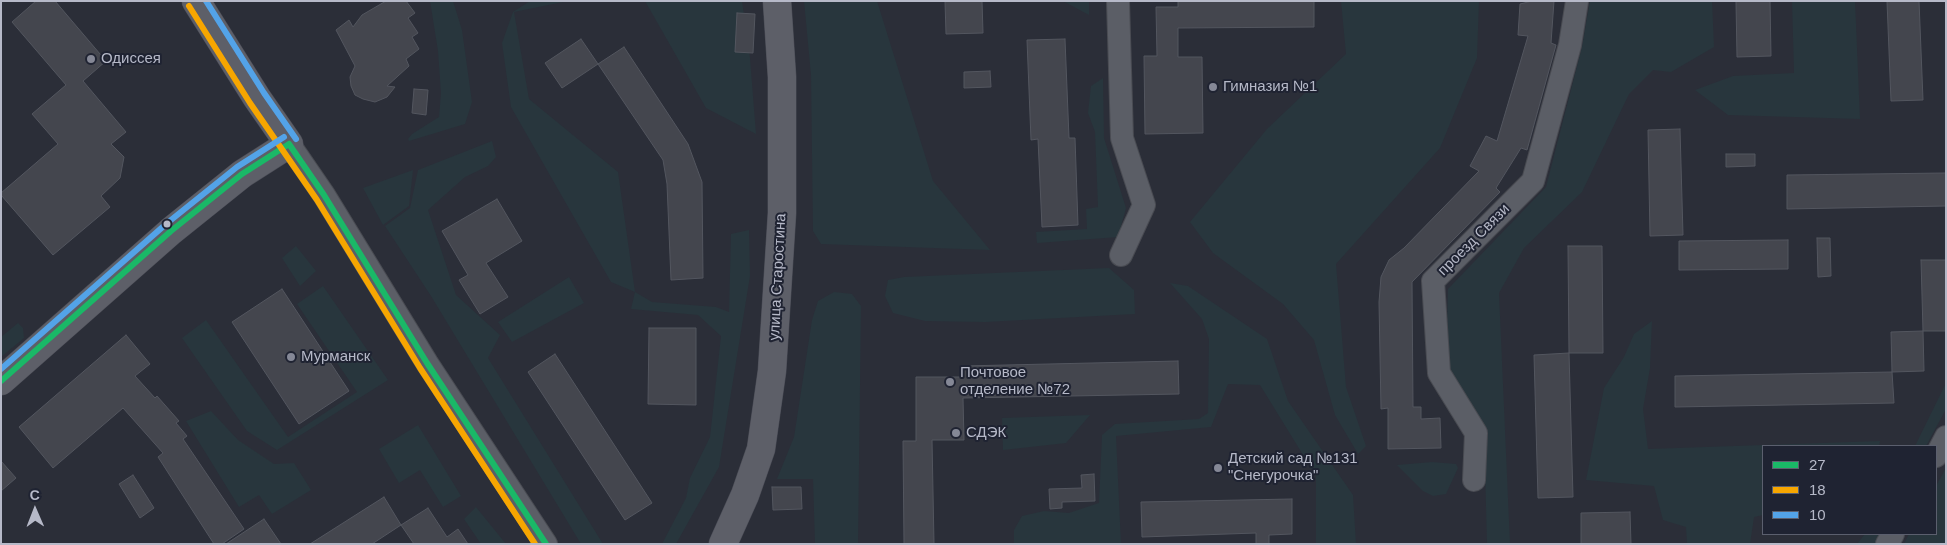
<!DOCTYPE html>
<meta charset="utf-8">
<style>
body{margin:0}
#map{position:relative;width:1947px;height:545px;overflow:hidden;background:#2b2e38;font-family:Helvetica,sans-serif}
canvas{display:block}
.frame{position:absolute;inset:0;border:2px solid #b6b9c8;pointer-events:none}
.legend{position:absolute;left:1762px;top:445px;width:175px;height:90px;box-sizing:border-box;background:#1f2332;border:1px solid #5b5f6e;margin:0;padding:6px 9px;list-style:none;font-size:15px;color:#b6b9c8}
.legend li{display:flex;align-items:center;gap:10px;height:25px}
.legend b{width:25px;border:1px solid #5b5f6e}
.north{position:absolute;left:10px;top:485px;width:50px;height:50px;-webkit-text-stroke:4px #1f2332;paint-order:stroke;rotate:359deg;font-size:14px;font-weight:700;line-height:20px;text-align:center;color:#b6b9c8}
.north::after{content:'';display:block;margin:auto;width:18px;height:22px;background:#b6b9c8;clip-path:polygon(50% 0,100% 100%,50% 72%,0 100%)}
</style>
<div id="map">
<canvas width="1947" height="545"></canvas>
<div class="frame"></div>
<ul class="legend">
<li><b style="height:6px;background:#1ab867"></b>27</li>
<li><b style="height:6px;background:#f7a600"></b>18</li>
<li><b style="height:6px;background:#53a3e8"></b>10</li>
</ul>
<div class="north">С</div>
</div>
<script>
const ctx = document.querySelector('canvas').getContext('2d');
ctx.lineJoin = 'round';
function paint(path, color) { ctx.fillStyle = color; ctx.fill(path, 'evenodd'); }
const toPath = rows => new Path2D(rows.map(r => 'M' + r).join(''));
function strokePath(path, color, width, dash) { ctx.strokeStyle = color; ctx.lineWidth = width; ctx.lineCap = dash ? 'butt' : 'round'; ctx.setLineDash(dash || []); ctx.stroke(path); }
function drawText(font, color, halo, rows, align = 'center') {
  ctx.font = font + ' Helvetica,sans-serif'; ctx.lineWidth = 4; ctx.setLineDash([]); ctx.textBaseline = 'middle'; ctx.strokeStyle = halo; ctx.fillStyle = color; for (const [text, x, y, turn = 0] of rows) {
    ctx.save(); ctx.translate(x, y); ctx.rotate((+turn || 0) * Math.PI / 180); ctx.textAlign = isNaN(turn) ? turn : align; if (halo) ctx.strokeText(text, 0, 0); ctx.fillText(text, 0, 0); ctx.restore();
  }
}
paint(toPath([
 [430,1,453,1,462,30,472,102,465,124,409,141,408,139,412,134,439,117,441,93,438,51],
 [530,1,568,1,514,12,529,99,618,172,635,292,652,302,716,307,729,312,731,234,749,230,750,276,719,467,676,544,662,544,686,498,690,478,710,437,721,336,698,315,631,309,635,292,611,282,511,107,502,43,513,12],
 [645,1,742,1,750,58,756,134,706,108],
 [804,1,877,1,933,181,990,250,821,244,813,231,811,75],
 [1063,1,1089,1,1089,15],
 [1341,1,1479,1,1477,58,1440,148,1336,264,1346,387,1366,446,1358,454,1335,415,1314,340,1283,304,1213,253,1190,222,1267,129,1346,54],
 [1590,1,1712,1,1714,47,1671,72,1653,70,1629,94,1582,192,1524,248,1499,293,1510,544,1487,544,1484,430,1446,368,1448,289,1546,187,1582,47],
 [1792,1,1855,1,1860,119,1728,115,1695,90,1733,76,1794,73],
 [1103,78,1104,138,1126,208,1118,237,1037,243,1036,232,1087,229,1086,209,1098,207,1095,132,1088,113,1091,86],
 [492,141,496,157,488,166,465,177,428,210,456,295,500,335,488,358,603,544,581,544,431,296,385,226,410,208,418,170],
 [413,170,409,206,383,225,363,188],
 [296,246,316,271,300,286,282,258],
 [1109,268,1134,290,1135,314,985,322,925,321,893,313,885,296,888,280,904,277],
 [569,277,584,303,512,342,498,322],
 [1170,283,1188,286,1267,339,1288,401,1353,495,1356,544,1316,544,1316,476,1260,385,1228,384,1211,427,1116,436,1121,544,1014,544,1014,530,1022,516,1044,511,1069,513,1099,503,1102,435,1115,424,1199,419,1208,413,1209,339,1202,319],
 [323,286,388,380,277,450,247,431,182,338,206,320,288,437,357,392,297,304],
 [834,292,852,294,861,306,858,544,815,544,813,479,777,479,794,437,812,320,818,301],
 [1652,321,1650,368,1643,409,1648,449,1880,441,1879,446,1763,446,1763,515,1754,517,1750,544,1687,544,1686,527,1663,520,1654,486,1586,480,1604,388,1624,357,1634,334],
 [18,323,23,328,24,338,1,357,1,337],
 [1946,383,1946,409,1926,446,1915,446],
 [211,411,238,440,274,464,294,463,311,490,272,514,259,495,239,507,186,421],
 [1090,415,1066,443,1003,450,1002,418],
 [418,425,461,496,443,507,420,470,399,483,379,449],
 [1432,462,1456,464,1458,468,1446,494,1433,496,1423,491,1397,465],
 [1946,468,1946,544,1904,544,1909,534,1936,534,1936,486],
 [476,507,506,544,481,544,464,519],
 [1865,534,1880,534,1875,544,1857,544]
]), '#28363d');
const building = toPath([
 [36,1,55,1,106,61,83,81,126,132,111,144,124,157,120,178,101,196,110,207,53,255,1,195,1,193,58,144,32,114,66,85,12,22,36,1],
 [386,1,406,1,415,13,408,18,418,33,412,37,419,49,406,59,409,66,387,86,395,87,387,97,375,102,363,99,355,95,351,86,350,77,355,66,336,30,349,20,353,27,362,15,386,1],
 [945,1,982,1,983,33,946,34,945,1],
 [1178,1,1314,1,1314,27,1178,28,1178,57,1202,57,1203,133,1145,134,1144,56,1157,56,1156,7,1178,7,1178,1],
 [1532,1,1554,1,1551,43,1556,45,1527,150,1521,148,1496,188,1500,192,1412,282,1413,407,1421,407,1421,419,1440,418,1441,448,1388,449,1388,408,1381,409,1379,302,1381,277,1389,260,1404,248,1479,171,1470,166,1486,136,1497,141,1528,36,1518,35,1520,4,1532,1],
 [1736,1,1770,1,1771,56,1737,57,1736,1],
 [1887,1,1919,1,1923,100,1891,101,1887,1],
 [737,13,755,14,753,53,735,52,737,13],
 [581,39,598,64,562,88,545,63,581,39],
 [1065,39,1069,138,1075,138,1078,225,1042,227,1038,139,1031,140,1027,40,1065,39],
 [624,47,688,144,702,182,703,278,671,280,667,184,663,160,598,64,624,47],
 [990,71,991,87,964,88,964,72,990,71],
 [414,89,428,90,426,115,412,113,414,89],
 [1680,129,1683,235,1650,236,1648,130,1680,129],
 [1726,154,1755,154,1755,166,1726,167,1726,154],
 [1946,173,1946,206,1787,209,1787,175,1946,173],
 [497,199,522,241,486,263,508,297,480,314,459,280,468,275,442,231,497,199],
 [1817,238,1830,238,1831,276,1818,277,1817,238],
 [1788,240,1788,269,1679,270,1679,241,1788,240],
 [1568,246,1602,246,1603,353,1569,353,1568,246],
 [1921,260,1946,260,1946,331,1923,331,1921,260],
 [282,289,349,391,299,424,232,322,282,289],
 [649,328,696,328,696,405,648,404,649,328],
 [1923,331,1924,371,1892,372,1891,332,1923,331],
 [126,335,150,364,135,376,155,398,157,396,179,421,176,423,187,436,183,439,244,529,222,544,214,544,158,457,163,453,123,408,53,468,19,427,126,335],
 [1569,353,1573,497,1538,498,1534,355,1569,353],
 [555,354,652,503,625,520,528,372,555,354],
 [1178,361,1179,394,963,398,964,440,932,440,934,544,904,544,903,441,916,441,916,377,963,377,963,366,1178,361],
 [1892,372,1894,403,1675,407,1675,376,1892,372],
 [1,461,16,478,1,491,1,461],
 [1094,474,1095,501,1062,502,1062,508,1050,509,1049,489,1082,488,1081,475,1094,474],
 [133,475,154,508,140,518,119,484,133,475],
 [772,487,801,487,802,509,773,510,772,487],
 [384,497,401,525,372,544,310,544,384,497],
 [1292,499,1292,534,1269,535,1269,544,1256,544,1256,533,1142,537,1141,502,1292,499],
 [428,508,447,537,458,529,468,544,414,544,401,525,428,508],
 [1630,512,1631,544,1581,544,1581,513,1630,512],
 [264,519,281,544,226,544,264,519]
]);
paint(building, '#44464e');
strokePath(building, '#53565f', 1);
const minor = toPath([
 [1118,1,1122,138,1144,205,1121,255],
 [289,144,324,195,427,363,546,544],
 [1936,456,1946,437],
 [1474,480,1476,433,1439,373,1433,281,1533,181,1570,45,1577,1],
 [1887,544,1893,534]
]);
const major = toPath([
 [1,381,171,231,242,174,289,144,257,98,196,1],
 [723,544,745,495,761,449,772,371,782,213,782,77,777,1]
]);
strokePath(minor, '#494b52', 24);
strokePath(major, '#494b55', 29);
strokePath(minor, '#5b5e66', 22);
strokePath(major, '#5d5f68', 28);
strokePath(toPath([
 [289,144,324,195,427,363,546,544],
 [1,381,171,231,242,174,289,144]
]), '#1ab867', 6);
strokePath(toPath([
 [189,6,250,103,317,200,420,368,535,544]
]), '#f7a600', 6);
strokePath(toPath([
 [206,1,264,93,296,139],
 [1,369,166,224,237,167,284,137]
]), '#53a3e8', 6);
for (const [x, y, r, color] of [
 [91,59,5,"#858896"],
 [1213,87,5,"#858896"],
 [167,224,4.5,"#b6b9c8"],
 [291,357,5,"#858896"],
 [950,382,5,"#858896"],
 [956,433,5,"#858896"],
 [1218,468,5,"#858896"]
]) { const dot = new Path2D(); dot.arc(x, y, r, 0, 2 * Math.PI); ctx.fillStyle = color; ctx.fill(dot); strokePath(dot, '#1f2332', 2); }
drawText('15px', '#b6b9c8', '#1f2332', [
 ["Одиссея",101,59],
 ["Гимназия №1",1223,87],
 ["Мурманск",301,357],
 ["Почтовое",960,373],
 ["отделение №72",960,390],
 ["СДЭК",966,433],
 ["Детский сад №131",1228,459],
 ["\"Снегурочка\"",1228,476]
], 'left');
drawText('15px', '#b6b9c8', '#1f2332', [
 ["проезд Связи",1474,240,-45],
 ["улица Старостина",778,277,-87]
]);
</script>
